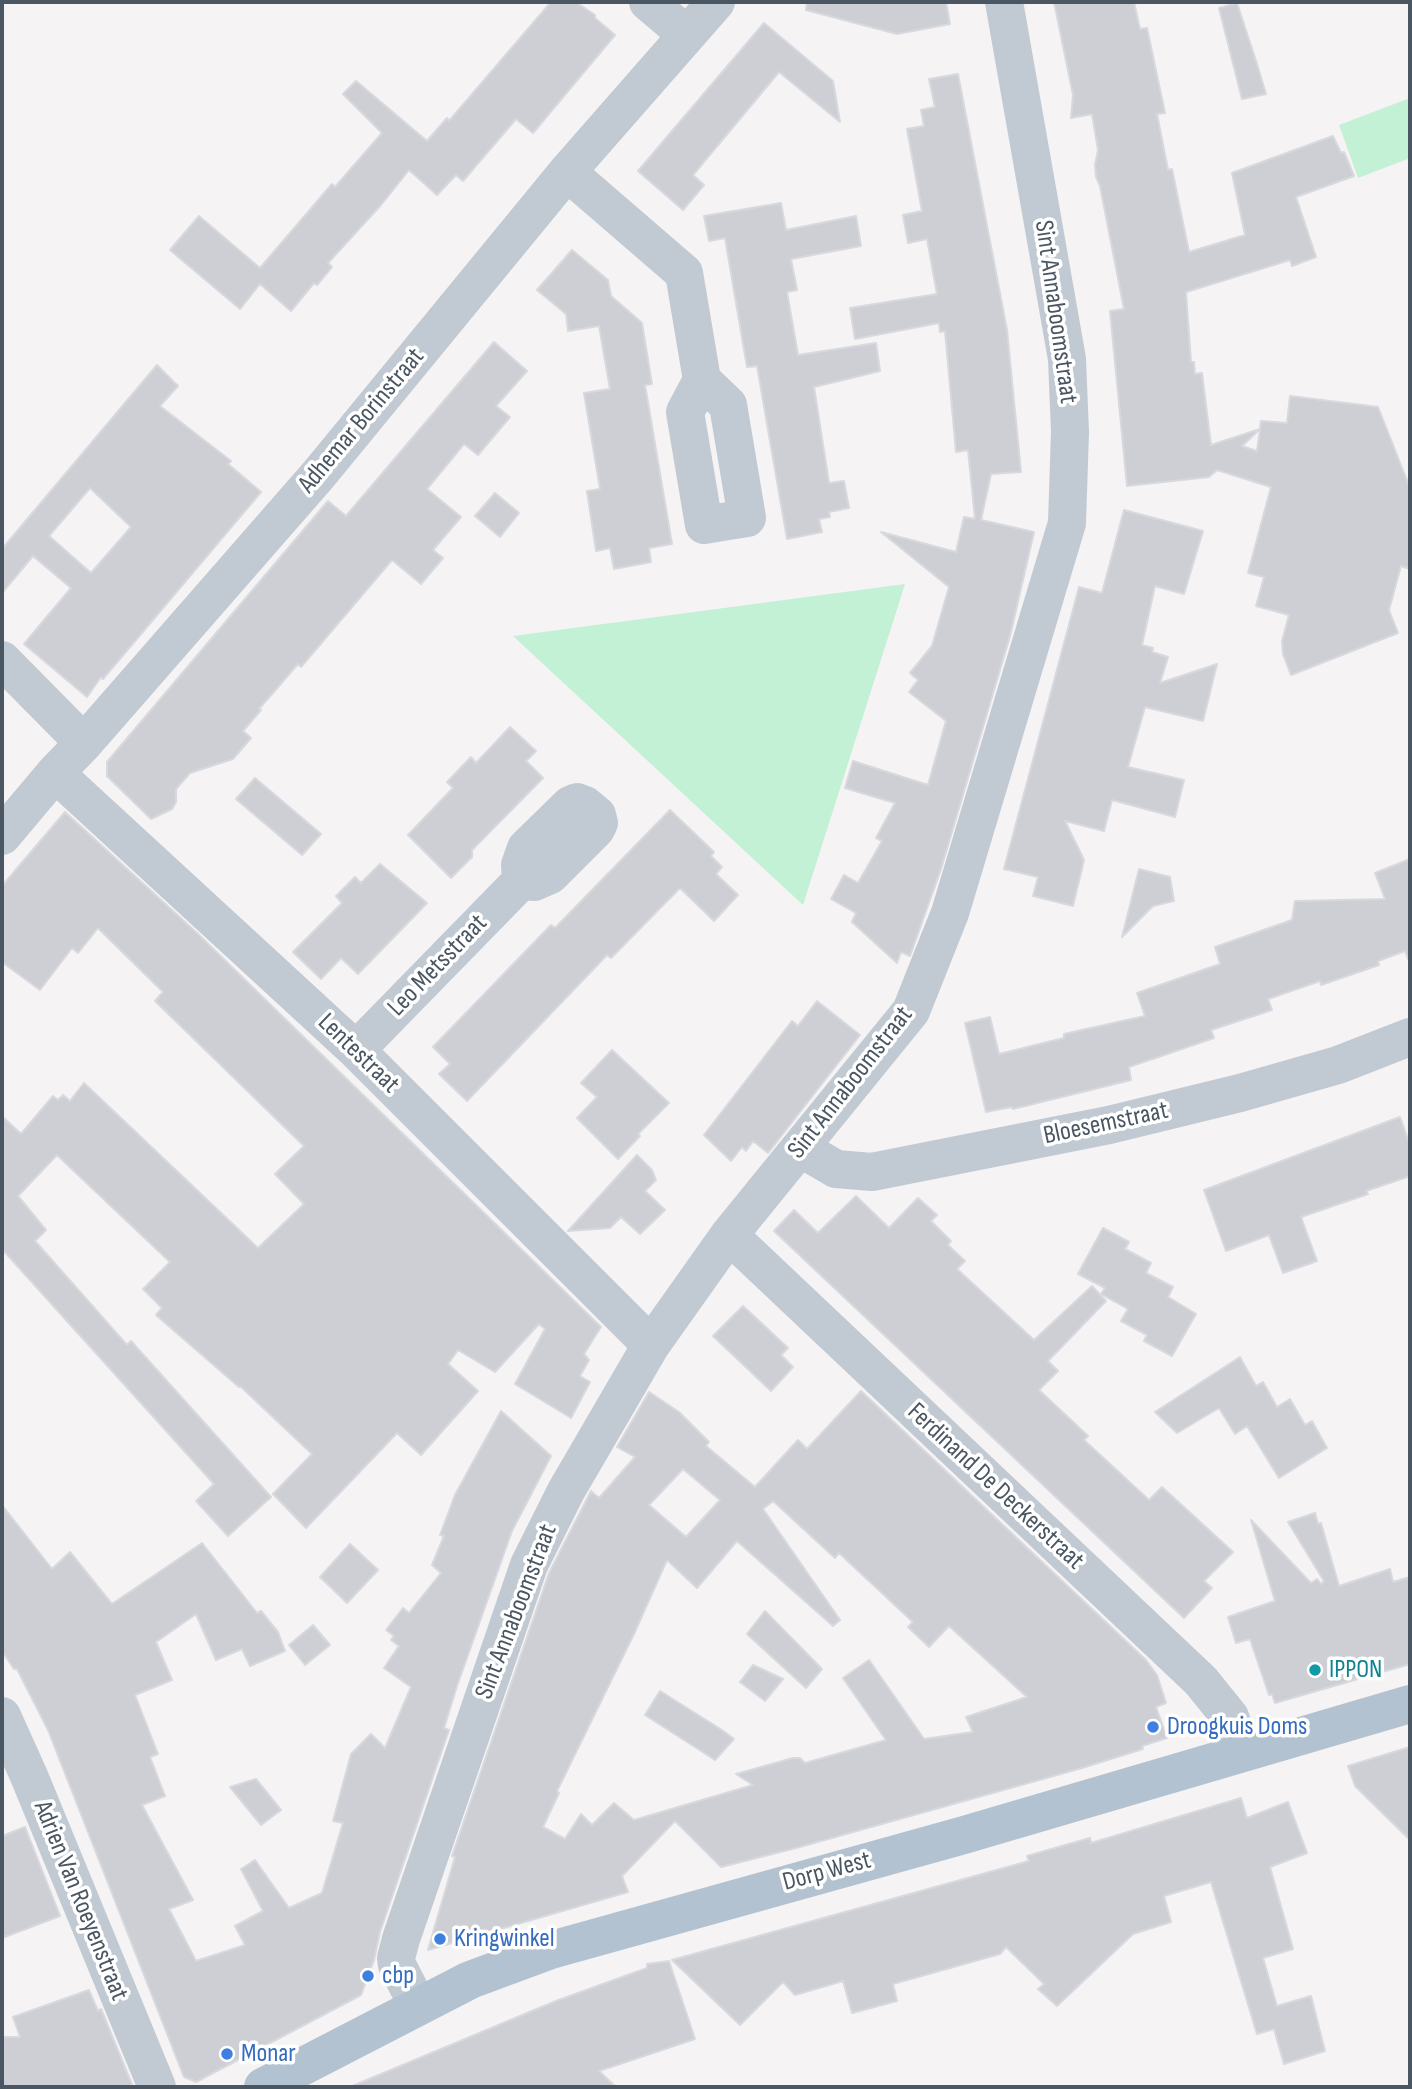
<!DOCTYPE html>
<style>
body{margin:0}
#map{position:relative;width:1412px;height:2089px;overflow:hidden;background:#f5f3f3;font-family:"Sofia Sans Condensed",sans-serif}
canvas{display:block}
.frame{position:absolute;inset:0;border:4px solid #4a5661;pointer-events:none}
</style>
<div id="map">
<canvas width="1412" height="2089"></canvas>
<div class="frame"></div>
</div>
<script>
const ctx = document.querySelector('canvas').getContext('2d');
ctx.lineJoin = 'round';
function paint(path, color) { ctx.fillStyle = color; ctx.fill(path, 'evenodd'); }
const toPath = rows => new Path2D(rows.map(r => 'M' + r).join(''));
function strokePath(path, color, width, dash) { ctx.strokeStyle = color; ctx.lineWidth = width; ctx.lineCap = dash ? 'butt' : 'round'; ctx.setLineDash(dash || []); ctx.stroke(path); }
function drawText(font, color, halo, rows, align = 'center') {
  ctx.font = font + ' "Sofia Sans Condensed",sans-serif'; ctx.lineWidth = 7; ctx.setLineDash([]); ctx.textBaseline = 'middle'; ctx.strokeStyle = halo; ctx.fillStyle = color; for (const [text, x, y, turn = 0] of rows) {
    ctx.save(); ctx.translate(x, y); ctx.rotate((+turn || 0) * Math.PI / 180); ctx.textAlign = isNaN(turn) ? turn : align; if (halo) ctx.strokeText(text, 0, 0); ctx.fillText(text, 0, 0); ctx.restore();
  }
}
paint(toPath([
 [1410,98,1410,158,1358,178,1339,125],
 [905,584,803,905,513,636]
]), '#c3f1d5');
const building = toPath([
 [551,2,576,2,595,15,595,18,615,35,533,133,516,119,463,181,456,175,437,195,409,170,381,205,328,263,332,267,317,285,314,283,291,311,260,284,240,309,170,250,199,216,260,268,332,184,335,187,382,133,343,94,356,81,427,141,447,118,449,121,551,2],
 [807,2,946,2,950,24,897,34,806,10,807,2],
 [1054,2,1134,2,1140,29,1147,28,1165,113,1157,114,1168,170,1172,169,1189,252,1245,235,1232,173,1333,136,1341,153,1344,152,1354,176,1296,197,1316,257,1292,266,1290,260,1186,292,1191,362,1194,362,1195,374,1202,373,1211,445,1260,429,1261,421,1287,423,1290,396,1378,407,1410,488,1410,569,1401,566,1389,610,1398,633,1291,675,1283,654,1282,641,1289,615,1256,606,1264,577,1248,573,1271,487,1217,470,1209,477,1127,486,1110,311,1124,309,1100,186,1096,177,1095,165,1098,150,1092,114,1071,118,1073,95,1054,2],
 [1260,429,1257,451,1242,446,1260,429],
 [1237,3,1257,64,1266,94,1242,99,1219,8,1237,3],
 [764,23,833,81,840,122,779,72,693,175,704,185,683,210,638,171,764,23],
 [958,74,1007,330,1021,472,991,474,981,520,1034,532,1010,636,941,869,910,956,901,952,897,963,852,922,856,913,831,899,844,875,858,883,882,841,876,838,895,803,845,788,853,761,928,785,946,721,909,692,918,680,910,673,932,646,949,587,881,532,956,552,964,517,975,519,968,450,956,452,945,331,940,332,939,323,855,339,850,308,937,294,927,239,908,243,903,215,922,211,907,129,924,126,921,110,935,107,929,79,958,74],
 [781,203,786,230,856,216,861,246,791,259,797,290,787,292,798,355,876,343,880,371,814,387,829,483,844,481,849,508,829,512,830,517,819,519,822,532,787,539,757,366,747,367,725,238,709,241,704,216,781,203],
 [572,250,608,280,611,296,642,323,652,384,645,385,672,544,649,548,651,562,614,569,610,548,596,551,587,491,600,489,584,393,610,389,599,326,568,331,566,314,537,290,572,250],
 [494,342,527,371,496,406,510,417,478,455,464,444,427,489,461,517,433,550,443,558,421,584,392,560,301,667,298,664,259,709,261,710,243,731,251,738,233,759,190,773,176,789,176,802,172,809,151,819,107,776,107,762,328,501,346,516,494,342],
 [157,365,178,386,160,406,231,461,228,464,261,492,103,679,101,677,87,697,24,644,71,588,33,556,2,593,2,549,157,365],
 [90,488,131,527,91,573,49,536,90,488],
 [495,493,519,513,500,537,475,516,495,493],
 [1124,510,1203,531,1184,594,1155,586,1142,645,1153,648,1152,652,1168,657,1160,683,1217,664,1203,721,1145,707,1128,767,1184,780,1175,817,1112,800,1104,831,1065,821,1084,860,1073,906,1033,896,1038,877,1004,869,1079,587,1102,593,1124,510],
 [510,727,536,751,526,761,543,778,472,850,472,857,451,878,408,835,453,788,447,782,471,757,476,763,510,727],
 [255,778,321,834,302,855,236,799,255,778],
 [670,810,714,852,711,856,722,867,716,874,738,895,714,921,680,888,611,958,607,955,467,1101,439,1074,450,1064,433,1047,551,925,555,928,670,810],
 [65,812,197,933,601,1327,584,1354,589,1360,580,1376,590,1382,571,1418,515,1384,545,1329,539,1324,495,1372,458,1350,448,1364,478,1391,421,1455,397,1433,306,1528,273,1494,312,1454,240,1386,239,1387,156,1315,162,1308,143,1289,170,1262,57,1155,18,1196,46,1230,35,1241,127,1345,131,1341,271,1497,228,1536,196,1501,214,1484,2,1249,2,1116,21,1134,53,1096,58,1100,63,1095,70,1101,84,1083,258,1248,304,1204,275,1174,304,1146,155,1001,163,992,98,928,78,953,72,948,40,990,2,962,2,886,65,812],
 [1410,859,1410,958,1408,959,1405,951,1378,961,1379,965,1321,985,1320,981,1268,999,1272,1010,1211,1030,1214,1038,1129,1067,1131,1080,1013,1109,1012,1107,986,1112,965,1023,990,1017,999,1054,1064,1038,1064,1034,1145,1016,1137,993,1220,964,1215,947,1292,920,1295,901,1385,899,1375,873,1410,859],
 [380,864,427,903,358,974,341,958,321,979,293,952,342,903,336,896,355,877,361,883,380,864],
 [1139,869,1170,877,1174,901,1153,906,1122,937,1139,869],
 [817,1001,860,1035,768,1153,753,1141,746,1151,742,1147,731,1161,704,1135,792,1021,798,1026,817,1001],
 [612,1050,669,1103,638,1134,640,1136,618,1159,577,1118,597,1097,581,1083,612,1050],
 [1400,1117,1410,1145,1410,1176,1366,1191,1368,1194,1301,1217,1317,1261,1283,1273,1269,1235,1226,1251,1204,1190,1400,1117],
 [637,1155,652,1170,656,1180,645,1191,665,1210,640,1234,621,1217,610,1228,568,1231,637,1155],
 [856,1196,889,1228,918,1198,937,1215,931,1221,951,1241,948,1245,965,1261,957,1269,1034,1340,1092,1286,1106,1301,1048,1361,1058,1371,1039,1390,1088,1436,1084,1440,1149,1500,1162,1487,1233,1552,1204,1581,1212,1588,1184,1618,774,1231,794,1210,818,1233,856,1196],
 [1103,1228,1129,1242,1125,1249,1151,1263,1146,1273,1173,1287,1168,1297,1196,1314,1172,1356,1144,1341,1147,1335,1121,1321,1128,1309,1101,1294,1105,1288,1078,1274,1103,1228],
 [743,1306,788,1348,781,1355,793,1367,771,1391,713,1336,743,1306],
 [1240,1357,1256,1386,1263,1382,1277,1407,1290,1399,1305,1425,1312,1421,1327,1448,1279,1478,1247,1426,1235,1434,1219,1408,1177,1433,1155,1412,1240,1357],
 [861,1391,1146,1660,1157,1675,1166,1703,1156,1707,1167,1738,1142,1746,1143,1749,1082,1768,796,1848,721,1867,675,1821,622,1876,628,1892,428,1950,455,1857,452,1856,549,1573,591,1491,599,1498,635,1457,617,1447,649,1392,679,1412,709,1442,706,1446,755,1487,798,1440,807,1449,861,1391],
 [683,1469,720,1500,686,1537,649,1505,683,1469],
 [773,1501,835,1558,839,1553,913,1622,908,1627,929,1647,949,1626,1027,1697,966,1717,973,1732,924,1739,869,1660,843,1678,886,1740,805,1763,800,1758,793,1758,736,1774,753,1785,634,1820,614,1803,592,1825,581,1814,565,1839,543,1827,559,1793,557,1791,634,1634,667,1560,697,1588,737,1541,833,1626,840,1620,763,1509,773,1501],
 [501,1411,551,1456,512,1531,457,1686,444,1728,449,1730,380,1932,374,1960,361,1995,196,2082,184,2077,48,1730,17,1669,14,1669,2,1651,2,1505,52,1569,70,1552,112,1604,202,1543,257,1613,261,1611,278,1632,285,1651,250,1666,242,1649,216,1660,196,1614,156,1642,172,1680,135,1695,158,1754,150,1757,165,1796,142,1805,193,1900,169,1909,196,1961,245,1945,235,1926,263,1911,241,1869,255,1860,289,1908,322,1893,343,1823,333,1821,351,1754,371,1734,385,1748,411,1687,384,1668,399,1646,391,1640,394,1636,386,1630,403,1608,409,1613,441,1573,432,1565,444,1536,440,1535,455,1495,501,1411],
 [1315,1513,1318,1524,1321,1523,1339,1586,1390,1569,1393,1582,1410,1577,1410,1664,1275,1703,1272,1694,1269,1695,1250,1639,1236,1643,1228,1617,1275,1601,1251,1520,1311,1583,1317,1579,1321,1584,1324,1581,1288,1522,1315,1513],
 [350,1544,378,1570,347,1603,320,1577,350,1544],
 [765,1611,822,1669,806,1688,747,1634,765,1611],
 [313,1625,330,1645,305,1665,289,1645,313,1625],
 [753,1665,783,1679,765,1701,740,1682,753,1665],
 [660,1691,722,1730,734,1739,715,1760,645,1715,660,1691],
 [1410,1747,1410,1840,1355,1786,1348,1766,1410,1747],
 [256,1779,281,1810,261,1825,230,1787,256,1779],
 [1241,1798,1247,1818,1288,1802,1307,1853,1270,1867,1293,1949,1263,1958,1277,2006,1311,1996,1325,2051,1284,2064,1274,2029,1257,2034,1211,1882,1164,1896,1171,1922,1133,1934,1057,2006,1038,1989,1044,1984,1006,1947,1000,1954,893,1984,897,2001,852,2013,843,1981,795,1995,783,1982,740,2025,672,1960,1029,1861,1027,1856,1090,1838,1091,1843,1241,1798],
 [25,1827,60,1916,2,1938,2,1836,25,1827],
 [669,1961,695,2039,599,2071,616,2087,350,2087,556,2001,647,1968,647,1964,669,1961],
 [89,1990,98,2011,101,2009,133,2087,2,2087,2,2037,20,2037,13,2017,89,1990]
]);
paint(building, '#cdcfd5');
strokePath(building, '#d7d9de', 2);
strokePath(toPath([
 [648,2,687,35],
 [567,172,684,273,702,380,685,412,704,525,747,518,728,405,702,380],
 [2,660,84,743],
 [55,773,356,1050,651,1345],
 [2,836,55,773,84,743,319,474,567,172,716,2],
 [356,1050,521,881,534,882,550,875,596,829,599,823,597,815,585,805,577,802,570,805,526,848,520,865,521,881],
 [800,1148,836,1169,872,1172,1109,1125,1240,1093,1338,1065,1410,1037],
 [729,1235,1201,1681,1230,1717,1242,1752],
 [2,1716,29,1776,157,2087],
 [418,2006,397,1965,396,1958,401,1939,529,1565,566,1491,651,1345,729,1235,911,1011,950,913,1067,523,1070,432,1067,359,1004,2]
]), '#c1cad2', 38);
strokePath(toPath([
 [263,2087,470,1980,551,1950,964,1835,1410,1704]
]), '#b3c2d1', 38);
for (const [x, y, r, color] of [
 [1315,1670,7,"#0f9aa8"],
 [1153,1727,7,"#3f7fe0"],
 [440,1939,7,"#3f7fe0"],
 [368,1976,7,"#3f7fe0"],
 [227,2054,7,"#3f7fe0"]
]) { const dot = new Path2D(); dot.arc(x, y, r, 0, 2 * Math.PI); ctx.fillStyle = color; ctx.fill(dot); strokePath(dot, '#fff', 2.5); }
drawText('26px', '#4a5661', '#fff', [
 ["Sint Annaboomstraat",1055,312,82],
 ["Adhemar Borinstraat",362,421,-50],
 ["Leo Metsstraat",438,966,-46],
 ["Lentestraat",358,1054,44],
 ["Sint Annaboomstraat",851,1083,-52],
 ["Bloesemstraat",1106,1124,-12],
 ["Ferdinand De Deckerstraat",995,1487,43],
 ["Sint Annaboomstraat",517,1612,-69],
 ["Dorp West",827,1872,-15],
 ["Adrien Van Roeyenstraat",80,1901,68]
]);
drawText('26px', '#0d838f', '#fff', [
 ["IPPON",1329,1670]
], 'left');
drawText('26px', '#366cbe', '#fff', [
 ["Droogkuis Doms",1167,1727],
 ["Kringwinkel",454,1939],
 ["cbp",382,1976],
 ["Monar",241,2054]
], 'left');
</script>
